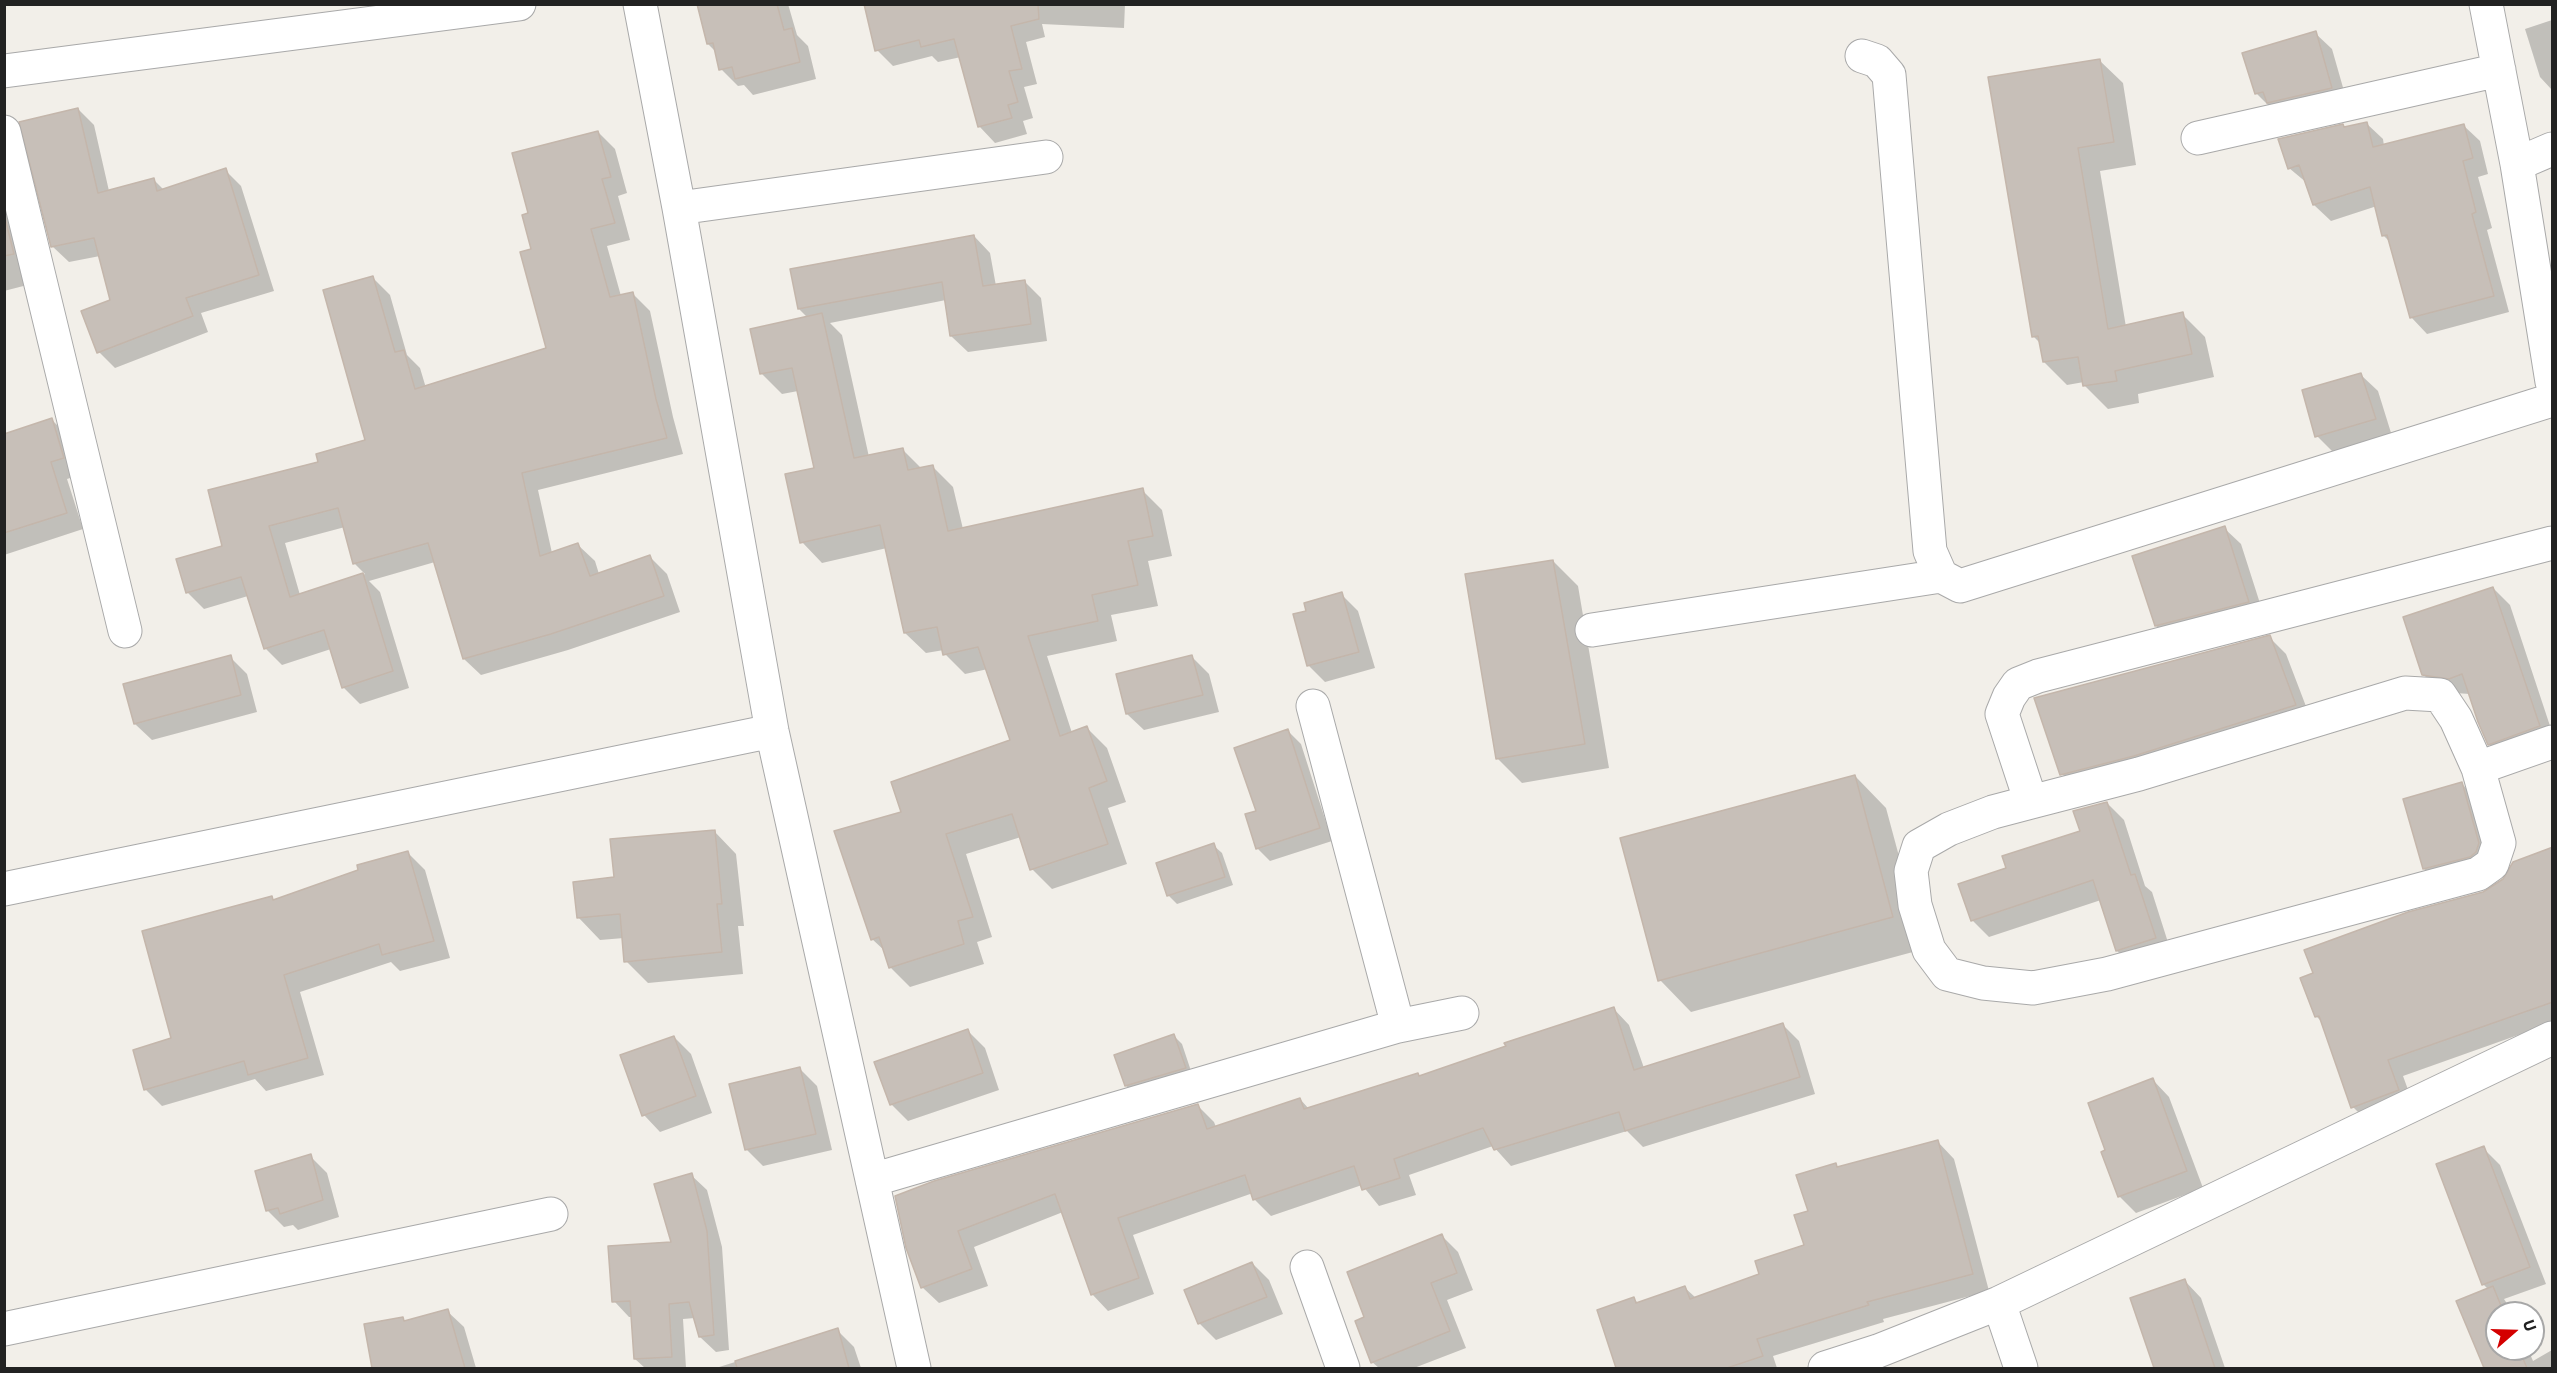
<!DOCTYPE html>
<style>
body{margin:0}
#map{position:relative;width:2557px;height:1373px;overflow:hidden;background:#f2efe9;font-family:"IBM Plex Sans",sans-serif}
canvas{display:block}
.frame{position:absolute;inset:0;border:6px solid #222;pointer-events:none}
.north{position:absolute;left:2485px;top:1301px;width:60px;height:60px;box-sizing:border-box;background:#fff;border:2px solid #a7a7a7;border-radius:50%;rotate:70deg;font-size:16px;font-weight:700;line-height:24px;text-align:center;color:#222}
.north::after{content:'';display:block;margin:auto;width:21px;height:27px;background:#d40000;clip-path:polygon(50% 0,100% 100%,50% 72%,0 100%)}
</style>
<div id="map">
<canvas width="2557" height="1373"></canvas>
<div class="frame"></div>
<div class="north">U</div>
</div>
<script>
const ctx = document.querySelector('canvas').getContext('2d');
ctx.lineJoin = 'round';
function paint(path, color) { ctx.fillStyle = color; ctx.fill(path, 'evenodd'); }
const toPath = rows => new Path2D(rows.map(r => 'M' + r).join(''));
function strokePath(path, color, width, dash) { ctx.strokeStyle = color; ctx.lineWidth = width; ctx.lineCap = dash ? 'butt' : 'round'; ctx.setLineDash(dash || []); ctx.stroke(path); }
paint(toPath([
 [698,4,788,4,797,35,808,46,816,79,753,95,744,85,738,86,721,69,716,52,708,44],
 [865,4,1125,4,1124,28,1042,24,1045,37,1026,42,1037,84,1024,87,1033,118,1023,121,1027,134,995,143,979,126,961,57,938,62,932,56,893,66,877,50],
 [2552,20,2552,90,2540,77,2525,29],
 [2315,33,2332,49,2348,105,2273,110,2256,93],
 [2099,60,2123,83,2136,165,2100,171,2126,327,2182,314,2205,337,2214,377,2138,394,2139,403,2108,409,2085,386,2084,382,2067,385,2044,362,2041,344,2033,336,1989,79],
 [78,109,94,125,109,191,154,180,164,190,225,170,241,186,274,291,201,313,208,332,115,368,99,352,112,301,100,256,69,262,52,246],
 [2366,123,2383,139,2384,146,2463,125,2480,141,2488,174,2478,177,2492,228,2487,230,2509,312,2427,334,2411,317,2390,242,2384,236,2377,206,2331,221,2314,205,2307,183,2289,168,2345,129],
 [598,132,615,149,627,193,618,196,630,240,607,246,621,296,633,294,650,311,673,417,683,454,538,490,552,553,578,545,595,561,599,574,650,557,667,574,680,612,568,650,481,675,464,659,435,562,369,581,380,592,409,688,360,704,343,687,331,649,282,665,265,648,248,596,204,609,187,592,224,547,320,463,367,441,373,278,390,295,407,355,420,368,426,388,548,349,529,214],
 [345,527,354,563,365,574,300,595,285,543],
 [4,151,39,282,4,291],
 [974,236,990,253,996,286,1024,281,1041,298,1047,341,968,352,951,336,946,300,830,323,842,335,869,457,902,449,922,469,933,467,953,487,963,529,1142,490,1162,510,1172,556,1148,561,1158,606,1111,615,1117,641,1047,656,1072,733,1087,728,1107,748,1126,802,1108,808,1127,864,1052,889,1032,869,1021,837,966,854,992,937,977,942,984,964,910,987,890,967,886,952,872,939,903,813,1012,741,988,669,965,674,945,654,944,650,926,653,905,633,887,548,822,563,802,542,815,469,798,391,782,394,762,374,808,318,799,309],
 [2361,375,2378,391,2392,436,2334,453,2317,436],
 [52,420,69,437,80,475,67,479,83,529,4,555,4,435],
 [2224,528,2241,544,2265,619,2173,643,2156,626],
 [1553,561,1578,586,1609,768,1522,783,1497,758],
 [2493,588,2510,605,2552,732,2506,761,2489,744,2470,694,2440,692,2423,674],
 [1341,594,1358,611,1375,668,1325,682,1308,665,1308,612],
 [2269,637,2286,654,2312,722,2079,791,2062,774],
 [230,657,247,674,257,712,152,740,135,724],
 [1192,657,1209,674,1219,712,1144,730,1127,714],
 [1288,731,1301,744,1332,841,1270,861,1257,848,1257,812],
 [1855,776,1886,808,1924,949,1691,1012,1660,980],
 [2462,784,2479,801,2496,860,2441,885,2424,869],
 [2107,803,2124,820,2145,886,2152,892,2172,955,2134,967,2117,951,2101,900,1989,937,1972,920,2008,869,2082,832],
 [714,831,736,854,744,926,738,926,743,974,648,983,626,961,624,938,600,940,578,917],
 [1213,845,1222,853,1233,885,1177,904,1169,896,1158,864],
 [2552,849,2552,1023,2403,1076,2414,1106,2369,1123,2353,1107,2323,1023,2317,1017,2484,893],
 [408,853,425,870,450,958,400,971,391,962,300,992,324,1075,266,1091,255,1079,162,1106,145,1089,173,1039,271,898,274,901],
 [1613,1008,1629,1025,1644,1068,1783,1025,1799,1041,1815,1094,1643,1147,1627,1131,1511,1166,1493,1146,1409,1175,1416,1195,1379,1206,1362,1185,1271,1216,1255,1200,1253,1193,1133,1235,1154,1294,1108,1311,1092,1294,1063,1212,974,1247,988,1286,939,1303,922,1287,908,1247,1198,1106,1214,1122,1216,1127,1300,1099,1309,1109,1419,1077],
 [968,1031,985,1048,999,1090,908,1121,891,1104],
 [1174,1036,1182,1044,1193,1077,1135,1094,1126,1086],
 [674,1037,691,1054,712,1113,660,1132,644,1115],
 [800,1069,817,1086,832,1150,763,1166,746,1149],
 [2153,1080,2169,1097,2203,1188,2136,1213,2119,1196,2107,1151],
 [1938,1142,1954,1159,1989,1291,1883,1319,1884,1322,1773,1356,1777,1368,1618,1368,1599,1311,1634,1299,1639,1304,1684,1287,1696,1298,1761,1275,1806,1246,1810,1212,1835,1164,1839,1168],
 [2483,1148,2500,1165,2546,1284,2504,1299,2513,1313,2497,1313,2497,1349,2528,1349,2533,1361,2552,1350,2552,1368,2485,1368,2489,1290,2483,1284],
 [310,1156,327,1173,339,1217,298,1230,293,1225,284,1227,267,1210],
 [691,1175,707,1190,722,1247,729,1350,716,1352,700,1337,695,1318,683,1319,686,1368,645,1368,635,1359,633,1317,629,1317,614,1301,673,1243],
 [1442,1236,1458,1252,1473,1290,1447,1300,1466,1348,1414,1368,1379,1368,1372,1362,1366,1318],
 [1252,1263,1269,1280,1283,1314,1216,1340,1199,1323],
 [2185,1281,2201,1298,2225,1368,2156,1368,2132,1299],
 [447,1311,464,1327,476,1368,374,1368,365,1326,403,1319,406,1322],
 [837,1330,854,1347,861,1368,716,1368]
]), '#0003');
const building = toPath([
 [697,4,777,4,784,30,792,28,800,62,735,79,732,67,719,70,713,43,707,44,697,4],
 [864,4,1038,4,1039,19,1011,26,1022,69,1009,71,1018,102,1008,105,1012,118,978,127,954,39,921,47,919,40,875,51,864,4],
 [2316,31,2332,88,2267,103,2263,92,2255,94,2242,53,2316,31],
 [2100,59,2114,142,2078,148,2108,329,2183,312,2192,354,2115,371,2117,381,2083,386,2078,357,2043,362,2038,336,2032,337,1988,77,2100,59],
 [78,108,98,193,154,178,157,191,226,168,259,275,186,298,193,316,97,353,81,311,110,300,94,238,51,247,19,122,78,108],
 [2367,122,2373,147,2464,124,2473,158,2463,161,2476,212,2472,214,2494,296,2410,318,2387,235,2382,236,2370,187,2313,205,2299,165,2288,169,2278,139,2343,124,2344,127,2367,122],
 [598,131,611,177,602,179,615,223,591,229,610,297,633,292,656,399,667,438,522,473,540,556,578,543,590,576,650,555,664,596,551,634,463,659,428,543,353,564,338,508,269,526,290,597,363,573,393,671,342,688,324,630,264,649,241,577,186,593,176,559,222,546,208,490,318,462,316,454,365,440,323,290,373,276,395,352,404,350,415,389,546,348,520,252,531,249,522,215,528,213,512,153,598,131],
 [4,214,14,254,4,256,4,214],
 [974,235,983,286,1025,280,1031,324,950,336,942,282,798,309,790,269,974,235],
 [822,313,854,458,903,448,908,470,933,465,948,531,1143,488,1153,536,1128,541,1138,585,1092,595,1098,621,1028,636,1060,736,1087,726,1107,781,1089,788,1108,844,1030,870,1012,814,946,834,973,917,958,921,964,944,889,968,879,937,871,940,834,831,901,812,891,782,1010,740,978,647,943,655,937,627,904,633,880,525,800,543,785,474,814,468,792,368,760,374,750,329,822,313],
 [2361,373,2376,419,2315,437,2302,390,2361,373],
 [52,418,64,458,51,462,67,513,4,533,4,434,52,418],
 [2225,526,2249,602,2155,626,2132,556,2225,526],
 [1553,560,1585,744,1496,759,1465,574,1553,560],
 [2493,587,2540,726,2488,745,2478,722,2462,674,2449,679,2422,675,2403,617,2493,587],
 [1342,592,1359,652,1307,666,1293,614,1306,611,1304,603,1342,592],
 [2270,635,2296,705,2134,756,2060,775,2034,698,2270,635],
 [231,655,241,695,134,724,123,684,231,655],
 [1192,655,1203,695,1126,714,1116,674,1192,655],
 [1288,729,1320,828,1256,849,1245,814,1256,811,1234,748,1288,729],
 [1855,775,1893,917,1658,981,1620,838,1855,775],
 [2462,782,2479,843,2476,852,2470,857,2423,869,2403,799,2462,782],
 [2107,802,2131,875,2135,874,2156,938,2116,951,2093,880,1971,921,1958,884,2006,868,2002,856,2080,831,2073,811,2107,802],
 [715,830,722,904,717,904,722,952,624,962,620,914,577,918,573,882,614,877,610,839,715,830],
 [1214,843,1225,877,1167,896,1156,863,1214,843],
 [2553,847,2553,1002,2388,1060,2399,1090,2351,1108,2319,1016,2315,1017,2300,978,2313,973,2304,950,2408,912,2483,892,2503,879,2513,862,2553,847],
 [408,851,434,941,382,955,379,944,284,975,308,1058,248,1075,244,1061,144,1090,133,1050,171,1038,142,931,272,896,273,900,358,870,357,865,408,851],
 [1614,1007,1634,1070,1783,1023,1800,1077,1625,1131,1619,1112,1494,1150,1483,1128,1394,1159,1400,1178,1362,1190,1354,1166,1253,1200,1245,1175,1118,1218,1139,1278,1091,1295,1055,1194,958,1231,972,1269,921,1288,906,1248,895,1196,934,1181,1198,1104,1207,1129,1300,1098,1304,1109,1418,1073,1419,1076,1506,1046,1504,1043,1614,1007],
 [968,1029,983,1073,890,1105,874,1062,968,1029],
 [1174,1034,1186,1068,1125,1086,1114,1055,1174,1034],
 [674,1036,696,1096,642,1116,620,1055,674,1036],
 [800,1067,816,1134,745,1150,729,1084,800,1067],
 [2153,1078,2187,1171,2118,1197,2101,1152,2105,1150,2088,1103,2153,1078],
 [1938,1140,1973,1274,1867,1302,1869,1305,1757,1339,1763,1356,1727,1368,1616,1368,1597,1310,1634,1297,1636,1303,1685,1286,1690,1299,1759,1274,1755,1261,1804,1245,1794,1215,1808,1211,1796,1175,1836,1163,1837,1167,1938,1140],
 [2484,1146,2530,1267,2482,1285,2436,1164,2484,1146],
 [311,1154,323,1200,280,1214,278,1208,266,1211,255,1171,311,1154],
 [692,1173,707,1231,714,1335,699,1337,689,1302,669,1304,672,1357,634,1359,630,1301,612,1302,608,1246,671,1242,654,1184,692,1173],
 [1442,1234,1457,1273,1431,1283,1450,1331,1371,1363,1355,1321,1364,1317,1347,1272,1442,1234],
 [1252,1262,1267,1297,1198,1324,1184,1290,1252,1262],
 [2185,1279,2215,1368,2154,1368,2130,1298,2185,1279],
 [2493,1286,2504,1313,2497,1313,2497,1349,2519,1349,2527,1368,2484,1368,2456,1301,2493,1286],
 [448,1309,465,1368,372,1368,364,1324,403,1317,404,1321,448,1309],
 [838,1328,849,1368,737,1368,735,1361,838,1328]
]);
paint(building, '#c7bfb8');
strokePath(building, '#c4b6ab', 1.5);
const minor = toPath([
 [640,4,679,208,772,731,914,1368],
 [2486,4,2517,164,2552,382],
 [1862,56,1877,61,1889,75,1930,551,1941,576,1960,586,2552,400],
 [4,71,519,4],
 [4,132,125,631],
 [2198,138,2499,70],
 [2517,164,2552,149],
 [679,208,1046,157],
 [2552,543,2038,676,2018,684,2009,697,2002,714,2031,802,2139,774,2405,693,2440,695,2456,719,2478,768,2552,742],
 [1592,630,1941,576],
 [1313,706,1398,1026],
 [2031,802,1993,812,1949,829,1919,846,1911,871,1915,905,1929,950,1947,974,1983,983,2033,988,2107,974,2478,874,2492,864,2499,843,2478,768],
 [4,889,772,731],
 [872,1180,1398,1026,1462,1013],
 [1307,1267,1343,1368],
 [1999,1303,2021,1368],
 [4,1329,551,1214],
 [1825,1368,1878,1351,1999,1303,2552,1038]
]);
strokePath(minor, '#a9a9a9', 35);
strokePath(minor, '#fff', 33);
</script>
